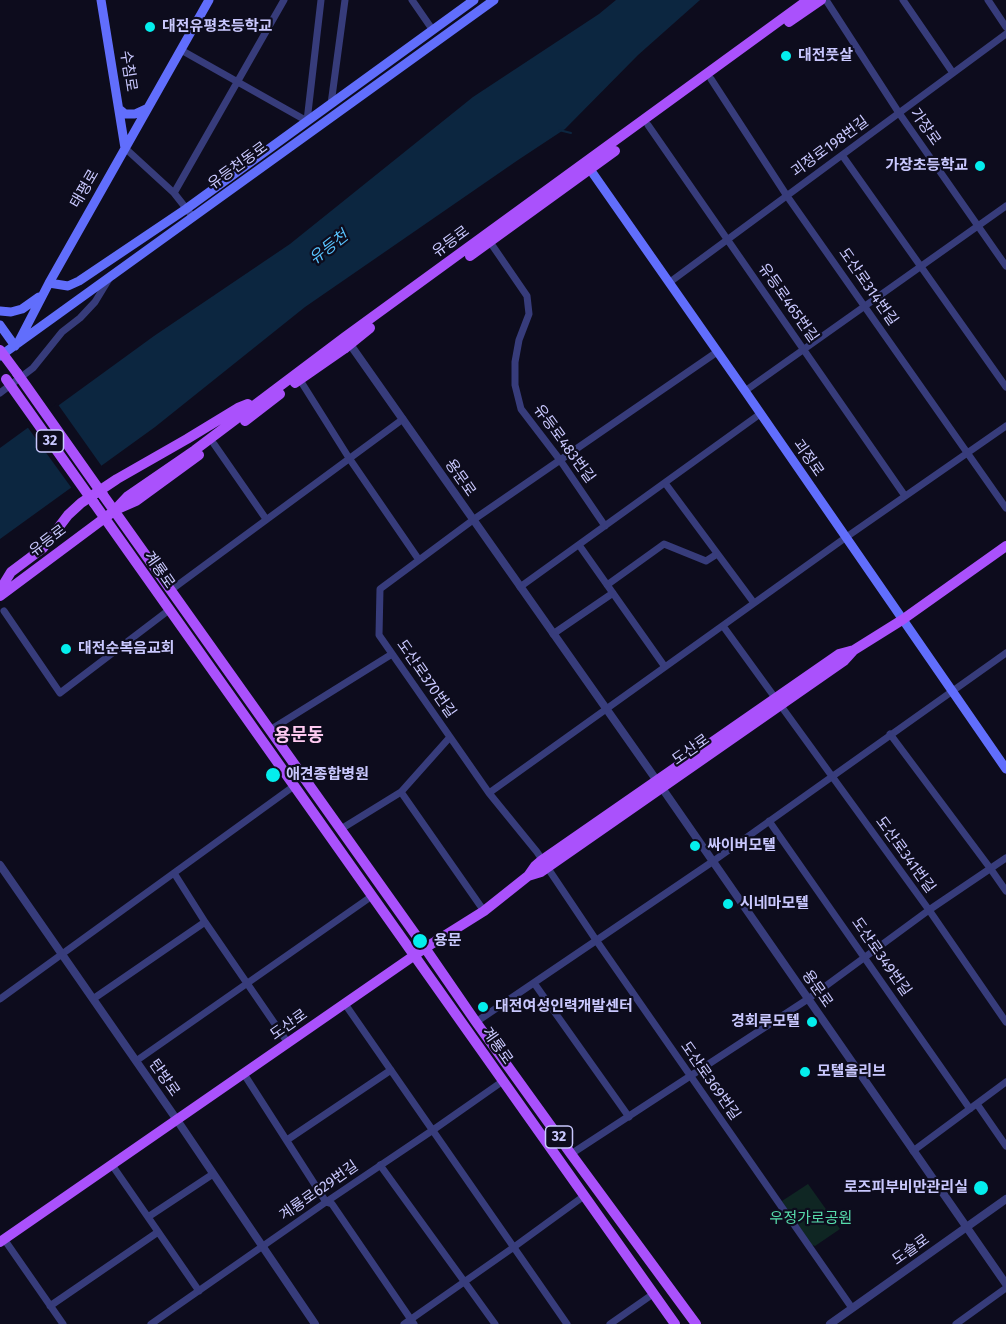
<!DOCTYPE html>
<meta charset="utf-8">
<style>
body{margin:0}
canvas{display:block;background:#0d0c1d}
</style>
<canvas width="1006" height="1324"></canvas>
<script>
const ctx = document.querySelector('canvas').getContext('2d');
ctx.lineJoin = 'round';
function paint(path, color) { ctx.fillStyle = color; ctx.fill(path, 'evenodd'); }
const toPath = rows => new Path2D(rows.map(r => 'M' + r).join(''));
function strokePath(path, color, width, dash) { ctx.strokeStyle = color; ctx.lineWidth = width; ctx.lineCap = dash ? 'butt' : 'round'; ctx.setLineDash(dash || []); ctx.stroke(path); }
function drawText(font, color, halo, rows, align = 'center') {
  ctx.font = font + ' "Fira Sans","Noto Sans KR",sans-serif'; ctx.lineWidth = 4.5; ctx.setLineDash([]); ctx.textBaseline = 'middle'; ctx.strokeStyle = halo; ctx.fillStyle = color; for (const [text, x, y, turn = 0] of rows) {
    ctx.save(); ctx.translate(x, y); ctx.rotate((+turn || 0) * Math.PI / 180); ctx.textAlign = isNaN(turn) ? turn : align; if (halo) ctx.strokeText(text, 0, 0); ctx.fillText(text, 0, 0); ctx.restore();
  }
}
paint(toPath([
 [808,1184,840,1229,815,1246,806,1243,782,1201]
]), '#0f2623');
paint(toPath([
 [616,0,700,0,638,55,565,129,518,160,305,307,155,427,0,539,0,448,154,336,290,244,473,97,599,14]
]), '#0c2640');
paint(toPath([
 [57,403,103,468,73,490,26,425]
]), '#0d0c1d');
strokePath(toPath([
 [559,130,571,133]
]), '#0c2640', 2);
strokePath(toPath([
 [412,0,432,29],
 [826,0,899,113,1006,266],
 [903,0,953,73],
 [988,0,1006,27],
 [181,50,307,121,321,0],
 [711,79,787,196,1006,508],
 [331,104,345,0],
 [648,125,905,496],
 [125,148,174,193,193,217],
 [842,155,1006,387],
 [174,193,284,0],
 [490,242,527,296,529,314,519,340,515,362,515,385,521,409,560,460,605,526],
 [670,282,1006,34],
 [717,352,473,520,380,589,379,635,489,793,537,852,596,940,852,1308],
 [300,380,349,458,419,560],
 [745,391,1006,206],
 [0,393,33,368,62,332,80,318,95,302,109,279],
 [214,444,266,519],
 [665,483,754,603],
 [579,545,665,667],
 [607,585,664,544,706,561,717,554],
 [520,587,760,414],
 [171,590,403,419],
 [4,611,60,693,169,610],
 [723,626,929,910,1006,1022],
 [553,634,613,593],
 [270,730,392,654],
 [890,734,990,868,1006,891],
 [401,792,484,911],
 [489,793,845,538,1006,426],
 [769,821,970,1109],
 [341,829,401,792,450,737],
 [174,873,205,922,288,1043],
 [534,983,629,1117],
 [0,999,294,786],
 [93,999,205,922],
 [345,1004,567,1324],
 [476,1022,712,862,1006,653],
 [136,1061,372,896],
 [244,1074,326,1202,332,1204,414,1324],
 [977,1104,1006,1146],
 [287,1140,391,1070],
 [913,1151,1006,1082],
 [571,1154,808,999,929,910,1006,858],
 [112,1165,199,1291],
 [380,1165,495,1324],
 [148,1217,213,1174],
 [4,1239,63,1324],
 [50,1306,158,1232],
 [151,1324,326,1202,433,1130,503,1081],
 [404,1324,514,1247,584,1196],
 [610,1324,653,1294],
 [956,1324,1006,1288]
]), '#373c7b', 7);
strokePath(toPath([
 [347,340,662,788,1006,1284],
 [0,865,177,1120,315,1324],
 [830,1324,1006,1199]
]), '#373c7b', 8);
strokePath(toPath([
 [101,0,125,148],
 [119,109,125,114,135,114,148,108],
 [587,165,745,391,1006,769],
 [49,283,68,286,79,281,186,209,474,0],
 [0,311,11,312,22,309,39,297],
 [0,325,15,346],
 [19,341,49,283,209,0],
 [0,356,494,0]
]), '#616efc', 9);
strokePath(toPath([
 [789,22,821,0],
 [470,256,615,151],
 [0,350,17,373],
 [295,383,344,349,370,328],
 [245,421,280,394],
 [103,495,425,948,476,1022,571,1154,696,1324],
 [94,503,675,1324],
 [120,508,136,501,199,455],
 [0,590,11,572,43,548,68,515,81,503,117,479,187,439,238,408,248,404],
 [0,596,114,511,128,496,195,450,345,337,808,0],
 [528,876,541,872,844,661,854,650],
 [0,1242,425,948,484,911,528,876,535,866,542,860,839,654,854,650,902,620,1006,546]
]), '#aa51fc', 10);
strokePath(toPath([
 [17,373,103,495],
 [6,379,94,503]
]), '#aa51fc', 10);
for (const [x, y, r, color] of [
 [150,27,6,"#04eeed"],
 [786,56,6,"#04eeed"],
 [980,166,6,"#04eeed"],
 [66,649,6,"#04eeed"],
 [273,775,8,"#04eeed"],
 [695,846,6,"#04eeed"],
 [728,904,6,"#04eeed"],
 [420,941,8,"#04eeed"],
 [483,1007,6,"#04eeed"],
 [812,1022,6,"#04eeed"],
 [805,1072,6,"#04eeed"],
 [981,1188,8,"#04eeed"]
]) { const dot = new Path2D(); dot.arc(x, y, r, 0, 2 * Math.PI); ctx.fillStyle = color; ctx.fill(dot); strokePath(dot, '#0d0c1d', 2); }
for (const [x, y, w] of [
 [50,441,27],
 [559,1137,27]
]) { const box = new Path2D(); box.roundRect(x - w / 2, y - 11, w, 22, 4.5); ctx.fillStyle = '#0d0c1d'; ctx.fill(box); strokePath(box, '#c9c8fe', 1.5); }
drawText('bold 14px', '#c9c8fe', null, [
 ["32",50,441],
 ["32",559,1137]
]);
drawText('bold 15px', '#c9c8fe', '#0d0c1d', [
 ["대전유평초등학교",162,27],
 ["대전풋살",798,56],
 ["가장초등학교",968,166,"right"],
 ["대전순복음교회",78,649],
 ["애견종합병원",286,775],
 ["싸이버모텔",707,846],
 ["시네마모텔",740,904],
 ["용문",434,941],
 ["대전여성인력개발센터",495,1007],
 ["경회루모텔",800,1022,"right"],
 ["모텔올리브",817,1072],
 ["로즈피부비만관리실",968,1188,"right"]
], 'left');
drawText('15px', '#c9c8fe', '#0d0c1d', [
 ["수침로",128,71,81],
 ["가장로",925,127,55],
 ["괴정로198번길",830,147,-36],
 ["유등천동로",238,166,-36],
 ["태평로",85,189,-60],
 ["유등로",451,242,-36],
 ["도산로314번길",868,287,55],
 ["유등로465번길",788,303,55],
 ["유등로483번길",564,444,54],
 ["괴정로",808,458,55],
 ["용문로",460,478,55],
 ["유등로",48,541,-37],
 ["계룡로",159,570,55],
 ["도산로370번길",426,679,55],
 ["도산로",691,750,-35],
 ["도산로341번길",905,855,54],
 ["도산로349번길",881,957,55],
 ["용문로",817,989,55],
 ["도산로",289,1025,-35],
 ["계룡로",497,1046,55],
 ["탄방로",164,1078,55],
 ["도산로369번길",710,1081,55],
 ["계룡로629번길",319,1191,-35],
 ["도솔로",911,1250,-35]
]);
drawText('15px', '#57dcac', '#0d0c1d', [
 ["우정가로공원",811,1219]
]);
drawText('italic 16px', '#58c2fc', '#0d0c1d', [
 ["유등천",329,248,-38]
]);
drawText('bold 18px', '#fecaf1', '#0d0c1d', [
 ["용문동",299,736]
]);
</script>
